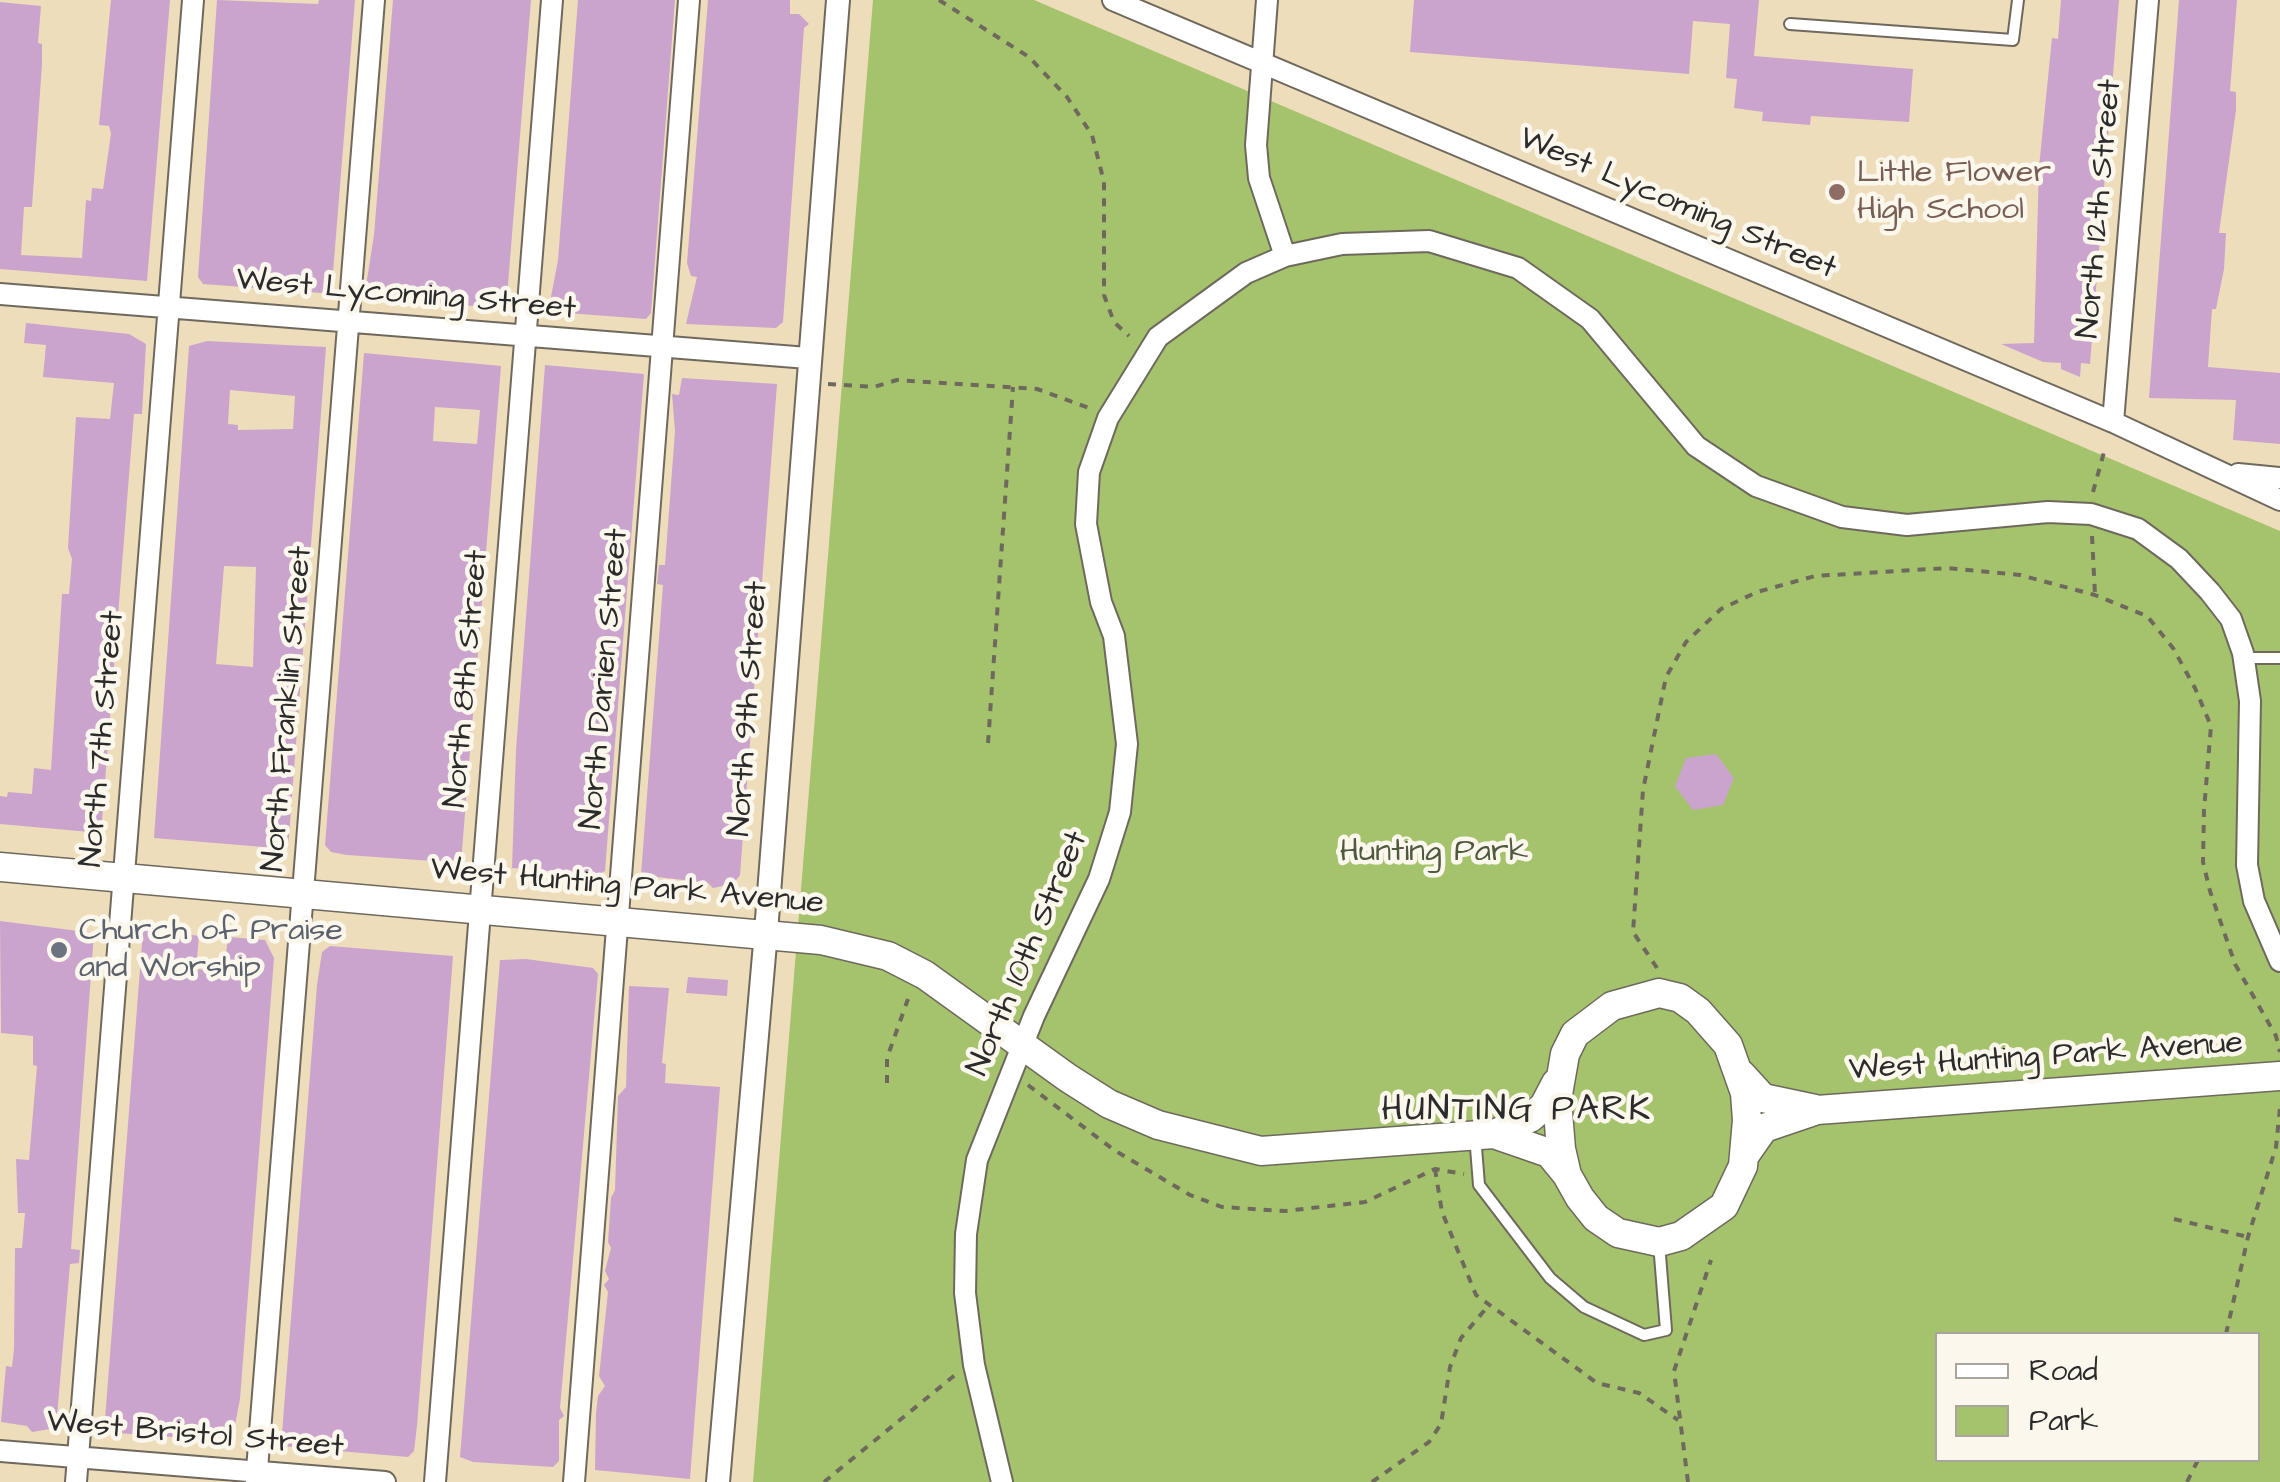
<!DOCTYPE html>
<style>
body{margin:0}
#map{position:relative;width:2280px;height:1482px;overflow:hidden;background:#edb;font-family:"Architects Daughter",sans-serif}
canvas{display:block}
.legend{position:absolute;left:1935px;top:1332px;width:325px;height:130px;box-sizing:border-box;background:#fbf7ec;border:2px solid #a8a59f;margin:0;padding:12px 18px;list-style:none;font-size:30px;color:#2b2b2b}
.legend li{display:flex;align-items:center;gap:20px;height:50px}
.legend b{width:50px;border:2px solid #a8a59f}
</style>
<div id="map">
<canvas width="2280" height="1482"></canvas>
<ul class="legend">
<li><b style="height:12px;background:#fff"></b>Road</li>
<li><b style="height:28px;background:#a4c36c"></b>Park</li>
</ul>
</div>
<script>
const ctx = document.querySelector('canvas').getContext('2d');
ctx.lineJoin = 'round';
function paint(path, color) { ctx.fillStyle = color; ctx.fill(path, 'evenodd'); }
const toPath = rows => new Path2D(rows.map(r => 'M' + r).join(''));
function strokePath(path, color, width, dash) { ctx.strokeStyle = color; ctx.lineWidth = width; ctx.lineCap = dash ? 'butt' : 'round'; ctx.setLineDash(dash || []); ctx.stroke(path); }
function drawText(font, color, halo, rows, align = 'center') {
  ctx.font = font + ' "Architects Daughter",sans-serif'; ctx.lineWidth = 9; ctx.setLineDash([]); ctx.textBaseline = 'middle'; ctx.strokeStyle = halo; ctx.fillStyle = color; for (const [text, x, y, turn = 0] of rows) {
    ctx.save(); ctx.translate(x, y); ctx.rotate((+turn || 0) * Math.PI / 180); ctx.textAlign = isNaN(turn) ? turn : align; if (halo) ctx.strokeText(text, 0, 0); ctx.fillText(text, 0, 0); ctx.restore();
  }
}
paint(toPath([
 [873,0,1034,0,2280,531,2280,1482,753,1482],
 [1938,1334,2258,1334,2258,1460,1938,1460]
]), '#a4c36c');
paint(toPath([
 [111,0,170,0,147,281,0,269,0,2,41,6,38,43,42,44,42,64,32,207,24,207,21,255,82,258,86,200,91,201,92,188,103,189,111,134,109,126,99,125],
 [217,0,318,4,319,0,355,0,332,285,322,293,203,284,198,277],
 [393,0,531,0,506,309,374,297,366,286,374,235],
 [578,0,675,0,651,313,646,319,554,312,550,302,558,260],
 [708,0,790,0,790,14,799,14,809,24,804,28,783,322,776,328,686,324,697,277,691,276,687,263],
 [1414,0,1759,0,1754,56,1913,69,1909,122,1811,116,1810,125,1762,121,1763,112,1734,108,1737,79,1726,78,1730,24,1693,21,1689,74,1410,52],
 [2061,0,2119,0,2090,364,2081,363,2080,377,2061,369,2061,363,2043,362,2001,344,2034,343,2039,167,2052,38,2058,39],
 [2179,0,2237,0,2230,91,2236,92,2236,110,2219,233,2226,233,2224,269,2216,309,2212,309,2208,367,2280,373,2280,444,2233,440,2236,400,2149,398],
 [26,323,129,334,146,344,142,414,134,414,130,463,101,833,0,824,0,796,7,797,8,792,32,794,34,768,51,770,62,594,69,594,72,559,68,548,76,417,110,419,114,383,43,377,46,345,24,343],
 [207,341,326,347,288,849,154,838,189,346],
 [230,390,295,396,293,429,238,430,238,425,228,424],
 [224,566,256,567,253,667,216,664],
 [364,353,501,366,461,863,347,855,331,852,325,845],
 [435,407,480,410,477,444,433,441],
 [545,365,644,374,605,871,597,875,512,868,516,750],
 [682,378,777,384,740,875,733,884,713,888,708,883,641,875,663,585,657,584,659,565,665,565,675,431,672,394,679,395],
 [1716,754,1734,778,1723,805,1693,810,1675,786,1686,758],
 [0,921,94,933,71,1249,80,1250,79,1263,70,1264,56,1428,32,1432,27,1426,1,1422,6,1366,12,1367,14,1349,15,1248,22,1248,25,1213,18,1213,16,1159,29,1160,37,1066,33,1065,33,1036,1,1033],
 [167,926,174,932,199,936,196,969,224,972,228,937,265,940,274,958,240,1399,233,1435,225,1441,104,1432,143,931],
 [330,946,453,956,417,1426,414,1451,408,1457,281,1446,317,985,322,952],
 [526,959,593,968,598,974,560,1408,564,1416,559,1420,559,1461,553,1467,473,1462,460,1457,500,960],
 [688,977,728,980,727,996,686,993],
 [629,986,669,988,662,1063,666,1064,665,1083,720,1087,690,1479,595,1470,596,1413,598,1396,605,1386,599,1376,608,1292,604,1285,609,1279,605,1271,611,1248,608,1242,611,1198,615,1190,618,1096,626,1087]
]), '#caa4cd');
const service = toPath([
 [1790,24,2013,40,2018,0],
 [2244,658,2280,658],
 [1475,1135,1479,1185,1550,1278,1584,1307,1644,1335,1666,1330,1659,1243]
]);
const minor = toPath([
 [1113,0,2113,422,2280,500],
 [1267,0,1256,145,1259,178,1285,256],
 [0,294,808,358],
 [2113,422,2148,0],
 [2238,474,2280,478],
 [0,1451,385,1482],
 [76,1482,193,0],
 [256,1482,374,0],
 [435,1482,552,0],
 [574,1482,689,0],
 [1002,1482,974,1365,965,1293,966,1234,977,1160,1034,1016,1099,879,1120,812,1127,744,1114,636,1101,602,1086,524,1089,472,1108,418,1158,337,1246,273,1285,256,1342,244,1429,241,1518,268,1590,319,1696,446,1756,486,1842,517,1907,525,2048,512,2091,514,2138,529,2179,559,2210,592,2231,619,2243,653,2250,701,2247,865,2254,901,2280,961]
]);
const tertiary = toPath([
 [718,1482,766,932,838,0]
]);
const secondary = toPath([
 [0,867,821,940,888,956,925,975,1068,1078,1109,1104,1158,1125,1261,1151,1494,1134,1549,1153,1567,1175],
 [1659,993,1680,998,1698,1011,1728,1045,1745,1093,1747,1120,1743,1166,1724,1206,1681,1236,1659,1242,1618,1233,1596,1218,1580,1198,1567,1175,1561,1149,1557,1100,1565,1054,1575,1034,1612,1006,1659,993],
 [1741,1074,1763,1098,1815,1109],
 [1494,1134,1530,1118,1544,1106,1556,1083],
 [1745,1155,1764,1128,1817,1110,2280,1076]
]);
strokePath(service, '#6f695d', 14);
strokePath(minor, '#6f695d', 24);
strokePath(tertiary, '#6f695d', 26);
strokePath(secondary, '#6f695d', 31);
strokePath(toPath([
 [939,0,1029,57,1067,97,1092,135,1104,182,1104,295,1114,322,1129,336],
 [828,384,874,387,897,380,1037,389,1089,408],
 [2093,492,2104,452],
 [2092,536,2095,595],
 [988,743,1013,387],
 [1657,968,1633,932,1643,790,1666,677,1686,642,1721,609,1757,592,1815,576,1948,568,2020,575,2095,595,2147,616,2173,648,2195,688,2211,726,2204,810,2203,862,2210,891,2235,964,2276,1036,2280,1052],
 [887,1083,887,1058,908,999],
 [1028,1085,1114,1150,1190,1195,1222,1207,1285,1211,1365,1202,1435,1169,1464,1174],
 [1435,1169,1442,1212,1476,1295,1597,1383,1639,1393,1678,1420],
 [2174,1219,2248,1237],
 [2226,1334,2248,1237,2276,1147,2280,1108],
 [824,1482,955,1375],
 [1372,1482,1429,1442,1441,1424,1450,1367,1461,1338,1489,1305],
 [1688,1482,1674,1371,1711,1260],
 [2187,1482,2198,1460]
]), '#6f695d', 4, [8, 8]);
strokePath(service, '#fff', 10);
strokePath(minor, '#fff', 20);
strokePath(tertiary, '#fff', 22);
strokePath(secondary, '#fff', 28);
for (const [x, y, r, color] of [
 [1837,192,10,"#8d6e63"],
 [59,950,10,"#6b7280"]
]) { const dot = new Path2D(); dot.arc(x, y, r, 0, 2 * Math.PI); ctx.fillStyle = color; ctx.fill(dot); strokePath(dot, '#fbf7ec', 4); }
drawText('32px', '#785e54', '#fbf7ec', [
 ["Little Flower",1857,174],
 ["High School",1857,211]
], 'left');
drawText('32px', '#2b2b2b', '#fbf7ec', [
 ["West Lycoming Street",1677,205,23],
 ["North 12th Street",2101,209,-85],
 ["West Lycoming Street",406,296,5],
 ["North 8th Street",468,679,-85],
 ["North Darien Street",606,679,-85],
 ["North Franklin Street",289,709,-85],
 ["North 9th Street",750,709,-86],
 ["North 7th Street",104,739,-85],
 ["West Hunting Park Avenue",627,888,5],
 ["North 10th Street",1029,954,-67],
 ["West Hunting Park Avenue",2046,1058,-4],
 ["West Bristol Street",195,1436,5]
]);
drawText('32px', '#4f593e', '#fbf7ec', [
 ["Hunting Park",1434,853]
]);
drawText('32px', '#5b616d', '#fbf7ec', [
 ["Church of Praise",79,932],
 ["and Worship",79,969]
], 'left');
ctx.letterSpacing = '2.5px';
drawText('35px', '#2b2b2b', '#fbf7ec', [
 ["HUNTING PARK",1517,1112]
]);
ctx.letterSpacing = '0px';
</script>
